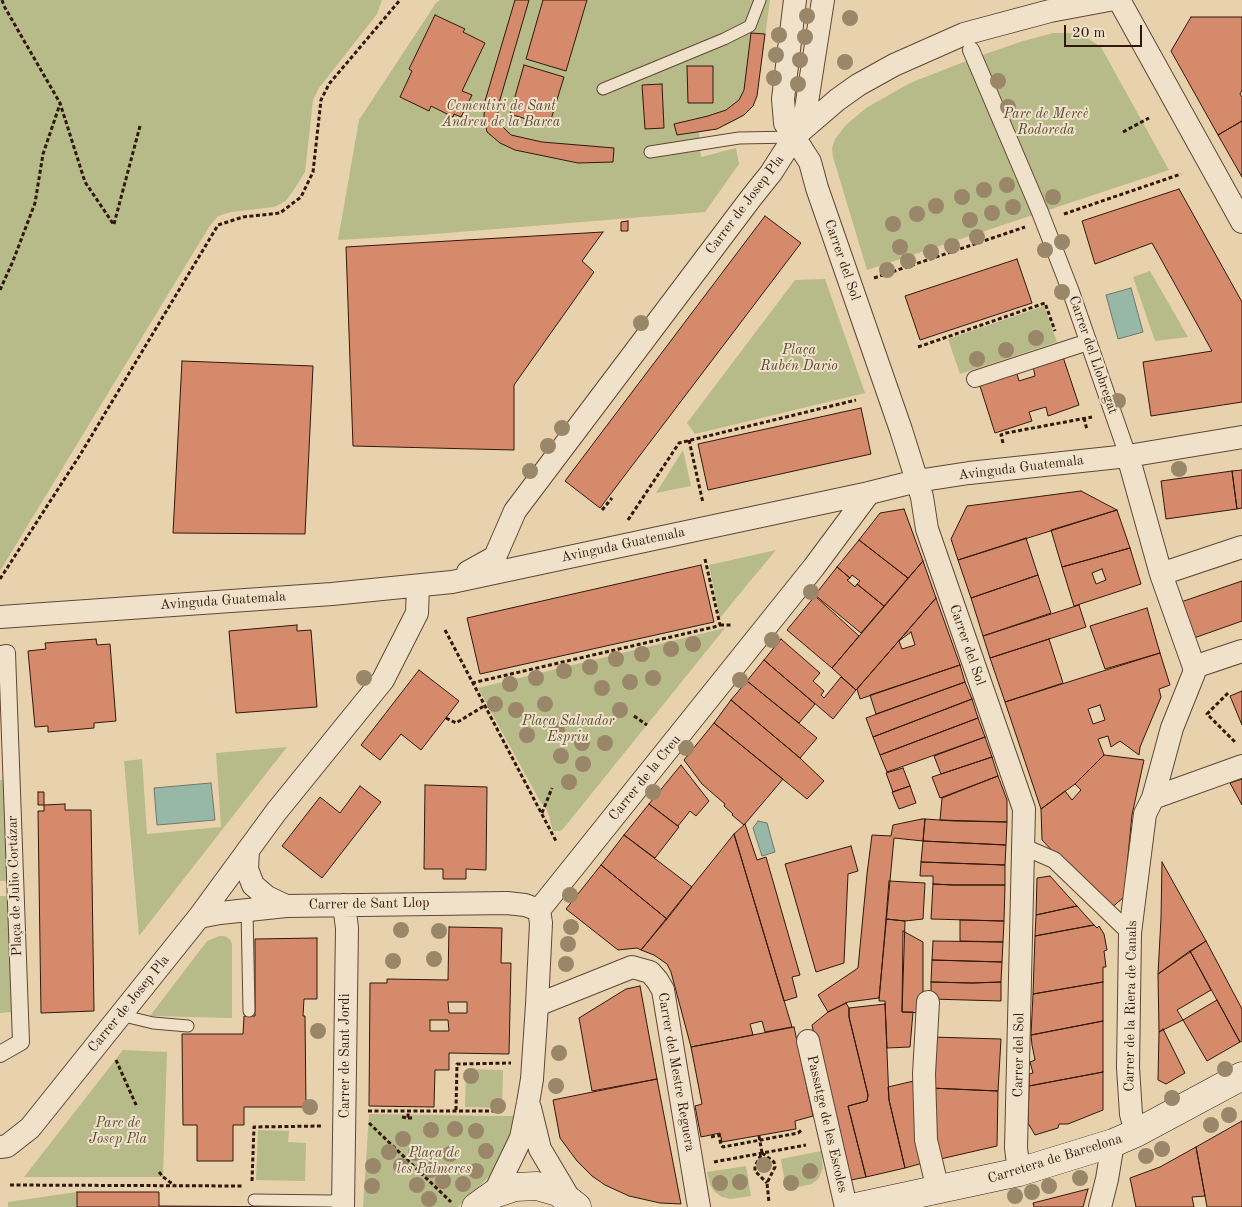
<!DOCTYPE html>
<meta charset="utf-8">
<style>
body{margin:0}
#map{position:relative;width:1242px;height:1207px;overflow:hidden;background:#e8d2ad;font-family:"Old Standard TT",serif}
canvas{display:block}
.scale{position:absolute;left:1064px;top:25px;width:78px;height:22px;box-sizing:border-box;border:2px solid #32180c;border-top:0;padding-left:6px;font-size:15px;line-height:18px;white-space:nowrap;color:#32180c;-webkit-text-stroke:4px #f0e2ca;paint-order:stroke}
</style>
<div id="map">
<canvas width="1242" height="1207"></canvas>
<div class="scale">20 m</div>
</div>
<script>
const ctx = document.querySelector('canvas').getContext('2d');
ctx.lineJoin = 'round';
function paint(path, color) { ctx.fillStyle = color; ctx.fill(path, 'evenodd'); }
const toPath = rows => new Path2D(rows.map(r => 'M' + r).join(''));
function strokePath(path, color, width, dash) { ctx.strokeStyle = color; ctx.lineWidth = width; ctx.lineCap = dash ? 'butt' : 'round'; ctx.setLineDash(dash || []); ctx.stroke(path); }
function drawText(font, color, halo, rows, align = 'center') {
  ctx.font = font + ' "Old Standard TT",serif'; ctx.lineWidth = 4; ctx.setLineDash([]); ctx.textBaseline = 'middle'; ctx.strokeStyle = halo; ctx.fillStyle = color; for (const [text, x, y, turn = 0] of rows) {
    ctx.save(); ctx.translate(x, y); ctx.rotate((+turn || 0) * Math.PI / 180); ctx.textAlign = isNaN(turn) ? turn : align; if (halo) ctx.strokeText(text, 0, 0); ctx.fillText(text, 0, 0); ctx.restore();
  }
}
paint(toPath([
 [0,0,382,0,377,14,319,88,313,100,305,172,295,188,286,201,274,207,231,212,218,216,209,227,0,571],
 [440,0,770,0,757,96,744,115,733,122,717,129,699,132,701,157,736,148,739,164,705,212,422,235,338,240,359,120,436,3],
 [1053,33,1070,33,1087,38,1101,47,1169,170,867,270,833,157,832,148,835,139,846,125,866,108,910,83,974,58,1023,41],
 [1150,271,1188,337,1155,341,1133,277],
 [825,279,865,393,695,434,687,423,795,280],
 [1044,306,1057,342,960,374,948,339],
 [683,450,691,486,656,493],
 [776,550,746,586,720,618,709,565],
 [725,628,563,829,560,831,553,831,548,813,545,806,541,803,478,688],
 [287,747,139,936,124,761,142,759,147,834,221,827,216,753],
 [0,780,4,780,8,881,0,881],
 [0,896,8,896,11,1012,0,1013],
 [219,936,224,936,230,939,232,944,232,1018,150,1016,207,941],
 [123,1050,167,1052,163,1177,24,1177],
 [466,1069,503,1070,502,1108,465,1107],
 [369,1114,503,1116,518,1116,496,1170,458,1207,363,1207],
 [258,1130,289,1131,288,1142,306,1143,305,1181,256,1180],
 [821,1151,823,1168,819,1178,812,1184,786,1190,781,1159],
 [746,1166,751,1196,731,1199,722,1197,715,1192,710,1185,707,1172],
 [77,1192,77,1207,8,1207,8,1202]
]), '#b7bb89');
const water = toPath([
 [1131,288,1143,332,1118,339,1106,295,1131,288],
 [211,783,215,820,157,825,154,788,211,783],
 [758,821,767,823,775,852,762,856,753,828,758,821]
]);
paint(water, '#98b8a7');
strokePath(water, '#6f7869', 1);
const building = toPath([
 [515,0,529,0,499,103,497,121,511,135,542,142,614,148,613,162,578,163,515,150,500,143,487,132,484,116,485,101,515,0],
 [543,0,587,0,566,71,526,59,543,0],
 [435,15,465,29,463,32,485,43,462,91,472,95,461,117,454,114,453,117,431,106,429,111,400,97,412,71,409,69,435,15],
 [1191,17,1242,17,1242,90,1240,94,1242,97,1242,121,1218,135,1171,51,1191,17],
 [751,33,765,34,757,96,753,106,744,115,717,129,677,135,674,124,708,116,726,110,739,100,744,90,751,33],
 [524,65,564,77,549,126,510,114,524,65],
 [687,66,713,66,713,103,688,103,687,66],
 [662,84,664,128,645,129,642,85,662,84],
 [1242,121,1242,177,1218,135,1242,121],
 [1179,189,1242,302,1242,402,1151,416,1143,362,1212,351,1152,243,1095,264,1082,221,1179,189],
 [765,216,801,243,600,508,565,481,765,216],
 [628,221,628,231,621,231,621,222,628,221],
 [603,232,582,261,594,272,514,385,514,450,353,446,346,247,603,232],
 [1017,259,1032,303,920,340,905,296,1017,259],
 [1063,357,1079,405,1048,416,1046,407,1029,412,1032,421,995,433,979,383,1016,371,1019,381,1035,376,1033,366,1063,357],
 [182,361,313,366,305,534,173,533,182,361],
 [861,408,871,454,708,490,698,444,861,408],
 [1242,470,1242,508,1237,509,1232,471,1242,470],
 [1232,471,1237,509,1166,519,1161,481,1232,471],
 [1081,491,1117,510,958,560,951,539,967,506,1081,491],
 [904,509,923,561,908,578,859,540,880,513,904,509],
 [1117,510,1130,548,1062,567,1051,530,1117,510],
 [1026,538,1038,575,971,598,958,560,1026,538],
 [859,540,908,578,884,606,857,584,860,581,852,575,850,578,837,567,859,540],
 [1130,548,1141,584,1074,606,1062,567,1130,548],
 [1102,569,1106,580,1096,584,1092,573,1102,569],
 [923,561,936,598,856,690,832,668,923,561],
 [701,565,714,622,480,674,467,618,701,565],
 [837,567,850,578,847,580,855,587,857,584,884,606,861,633,815,595,837,567],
 [1038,575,1051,613,983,636,971,598,1038,575],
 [1242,581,1242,621,1194,638,1181,602,1242,581],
 [815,596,859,636,832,668,787,630,815,596],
 [936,598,960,665,860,699,857,689,936,598],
 [911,632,915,645,902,649,899,641,911,632],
 [1079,605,1086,627,990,658,983,636,1079,605],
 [1147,608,1160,653,1105,669,1090,626,1147,608],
 [297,625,297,631,311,630,317,707,236,713,229,631,297,625],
 [96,639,97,645,110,644,116,721,94,723,94,728,48,732,48,726,35,727,28,651,46,649,45,643,96,639],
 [781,639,820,673,813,681,824,691,821,695,824,698,841,677,856,690,833,719,764,660,781,639],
 [1049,639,1063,683,1005,702,990,658,1049,639],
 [1160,653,1170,685,1159,689,1161,697,1140,747,1139,755,1120,741,1111,747,1108,736,1098,739,1104,755,1075,784,1041,809,1005,702,1160,653],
 [1100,705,1105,720,1093,724,1088,709,1100,705],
 [764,660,815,704,799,723,747,681,764,660],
 [960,665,965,682,876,714,870,695,960,665],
 [419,670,459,701,421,750,401,734,380,760,361,745,419,670],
 [747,681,817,738,800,758,731,700,747,681],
 [965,682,972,699,873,737,866,718,965,682],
 [1242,691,1242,725,1230,696,1242,691],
 [972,699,978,718,880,755,873,737,972,699],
 [731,700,800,758,824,781,807,799,714,723,731,700],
 [978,718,985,737,887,772,880,755,978,718],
 [714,723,783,779,744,825,732,815,733,814,724,806,725,804,702,784,684,760,714,723],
 [985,737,992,757,941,774,934,756,985,737],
 [1104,755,1144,760,1132,815,1124,897,1109,910,1042,840,1041,809,1065,791,1072,800,1081,790,1075,784,1104,755],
 [992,757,998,776,940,798,932,777,992,757],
 [681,765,709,801,696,816,690,811,678,826,649,804,681,765],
 [903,768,910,786,893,792,886,773,903,768],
 [998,776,1007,800,1007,822,940,820,942,798,998,776],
 [1242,779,1242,805,1230,783,1242,779],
 [425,785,487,787,486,870,466,869,466,879,443,879,443,869,424,869,425,785],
 [360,786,381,802,322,878,282,846,320,797,340,813,360,786],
 [910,786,916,803,899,809,892,792,910,786],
 [38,792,44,792,44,805,38,805,38,792],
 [65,804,65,810,91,810,94,1011,41,1013,38,811,44,811,44,805,65,804],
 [649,804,679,827,655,858,624,835,649,804],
 [922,819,925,819,923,841,894,838,879,998,848,1002,828,1012,818,995,858,968,867,874,872,835,891,836,893,825,922,819],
 [925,819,954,821,1007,822,1006,845,923,841,925,819],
 [745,824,757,860,766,857,800,975,792,977,797,997,784,1001,734,834,745,824],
 [734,834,792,1027,765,1032,762,1021,750,1024,753,1035,691,1047,671,972,667,964,654,955,641,950,734,834],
 [624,835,692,887,667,919,601,865,624,835],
 [923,841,1006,845,1005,865,921,862,923,841],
 [851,846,858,871,848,874,844,963,816,972,785,864,851,846],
 [921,862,1005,865,1005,885,953,885,933,884,933,876,920,876,921,862],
 [1162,862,1206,941,1158,974,1161,918,1162,862],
 [601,865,667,919,641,950,637,948,618,950,566,909,601,865],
 [1050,876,1077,906,1036,915,1037,878,1050,876],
 [889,881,925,883,923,919,905,921,886,919,889,881],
 [933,884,953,885,1005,885,1004,921,931,919,933,884],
 [1077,906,1094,925,1035,936,1036,915,1077,906],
 [886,919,905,921,902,1012,913,1012,910,1047,887,1048,885,1001,879,1001,886,919],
 [960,920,1004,921,1003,942,960,941,960,920],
 [1094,925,1097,928,1099,926,1104,934,1107,950,1104,951,1106,967,1103,967,1103,982,1033,994,1035,936,1094,925],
 [449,927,502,928,501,963,511,963,509,1054,449,1053,449,1070,435,1070,434,1107,369,1106,370,983,387,983,387,979,448,980,449,927],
 [448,1002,467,1002,467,1013,449,1013,448,1002],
 [430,1020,448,1020,449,1031,430,1031,430,1020],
 [903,931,923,942,923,1013,902,1012,903,931],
 [317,938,317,999,304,999,303,1016,305,1016,306,1107,244,1107,244,1125,233,1125,233,1161,197,1161,197,1125,183,1125,182,1034,243,1034,244,1016,255,1016,255,939,317,938],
 [933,941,1003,942,1002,962,932,960,933,941],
 [1206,941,1242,1009,1242,1041,1240,1042,1190,951,1206,941],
 [1190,951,1211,990,1177,1010,1183,1020,1159,1032,1158,974,1190,951],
 [932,960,1002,962,1001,982,972,983,931,982,932,960],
 [931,982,972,983,1001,982,1001,1001,931,999,931,982],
 [1103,982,1103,1021,1031,1035,1033,994,1103,982],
 [640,986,657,1079,592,1091,579,1018,626,989,640,986],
 [1217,1000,1240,1042,1207,1061,1183,1020,1217,1000],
 [846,1003,849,1008,849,1017,868,1095,867,1101,848,1106,866,1177,846,1181,812,1025,828,1012,846,1003],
 [885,1004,889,1100,905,1168,866,1177,848,1106,867,1101,868,1095,849,1017,849,1008,885,1004],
 [1103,1021,1103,1072,1029,1086,1029,1074,1033,1073,1030,1062,1035,1060,1032,1045,1031,1035,1103,1021],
 [794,1027,813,1116,795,1121,796,1129,722,1142,720,1133,701,1137,695,1106,702,1104,691,1047,794,1027],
 [1163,1029,1185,1073,1166,1084,1158,1080,1159,1032,1163,1029],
 [932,1037,1001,1039,998,1091,930,1088,932,1037],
 [1103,1072,1103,1110,1068,1124,1059,1124,1058,1128,1035,1135,1028,1123,1029,1086,1103,1072],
 [657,1079,681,1204,660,1203,629,1196,605,1185,592,1176,577,1161,560,1138,553,1100,657,1079],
 [918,1080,923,1163,905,1168,889,1100,888,1087,918,1080],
 [930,1088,998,1091,997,1146,936,1160,930,1088],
 [1242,1121,1242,1207,1207,1207,1196,1147,1242,1121],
 [1196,1147,1205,1196,1192,1197,1194,1207,1136,1207,1130,1178,1160,1167,1196,1147],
 [1088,1189,1083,1207,1034,1207,1033,1203,1088,1189],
 [77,1192,159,1192,159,1206,306,1207,77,1207,77,1192]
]);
paint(building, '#d58a6b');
strokePath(building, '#32180c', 1);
const service = toPath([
 [603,89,724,39,750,26,760,0],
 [650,152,739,138,794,137],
 [247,910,249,1011],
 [120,1015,153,1023,188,1026],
 [254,1200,331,1201,343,1198]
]);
const pedestrian = toPath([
 [971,50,1040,212,1071,292,1128,456],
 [975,379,1088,342],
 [0,654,7,653,21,1042,0,1054],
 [1024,847,1054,860,1130,933]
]);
const minor = toPath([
 [795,0,783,99,785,123,810,162,817,188,901,430,922,497,927,529,1024,809,1016,1148,1019,1172],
 [1119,0,1242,222],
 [796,134,805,115,823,0],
 [1128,456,1161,574,1194,667],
 [468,572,495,557,515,511,751,198,771,173,794,137,837,100,858,85,894,65,964,34,1050,11,1109,0],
 [1161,574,1242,547],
 [0,617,332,594,452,582,869,493,917,481,969,473,1128,456,1242,437],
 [1194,667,1242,651],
 [1153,798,1242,766],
 [248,850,247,869,253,885,267,897,286,906],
 [199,917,220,913,286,906,507,903,525,905,539,910],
 [928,1002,924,1074,926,1140,938,1190],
 [537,1005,632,967,650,972,657,980,663,990,699,1207],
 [808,1041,846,1207],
 [530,1108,540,1149,572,1203],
 [1136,1133,1131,1114,1128,1068,1130,933,1145,814,1153,798,1172,728,1194,673,1194,667],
 [0,1147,7,1146,30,1128,199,917,276,812,383,680,417,613,418,586],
 [494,1194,521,1138,528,1103,532,1079,537,1005,541,923,539,910,814,567,869,493],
 [343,1207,347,928,344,905],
 [1100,1207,1107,1179,1113,1143]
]);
const secondary = toPath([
 [476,1207,494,1194,515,1187,537,1186,558,1192,577,1207],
 [856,1207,1019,1172,1113,1143,1136,1133,1242,1076]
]);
strokePath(service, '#604634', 13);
strokePath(pedestrian, '#604634', 18);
strokePath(minor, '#604634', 24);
strokePath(secondary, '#32180c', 29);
strokePath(toPath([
 [2,0,4,6,60,103,85,182,114,225],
 [1123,132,1149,118],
 [1064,214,1181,174],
 [114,224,140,126],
 [874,278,1025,227],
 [0,290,13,261,35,203,43,154,60,104],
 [918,347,1045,303,1055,331],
 [1084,418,1087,430],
 [689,440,703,503],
 [1003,443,1001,435,1006,433,1092,417],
 [602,510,612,498],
 [628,520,679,443,856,400],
 [0,579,80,455,218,225,243,217,280,213,301,197,313,172,321,100,329,84,400,0],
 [720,625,733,625],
 [445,630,556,841],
 [472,683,714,627,720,625,705,559],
 [1228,693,1207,714,1235,742,1237,742],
 [634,716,647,725],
 [446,718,456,723,484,706],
 [542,813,552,788],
 [116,1060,137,1107],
 [456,1110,457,1064,511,1063],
 [368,1111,502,1111],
 [402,1117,408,1118,408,1111],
 [408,1118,413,1118],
 [369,1123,451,1202],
 [759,1136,762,1153,755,1166,755,1171,767,1183],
 [711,1137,719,1135,721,1145,723,1147,798,1133,803,1129],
 [762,1153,774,1162,775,1167,767,1183,769,1203],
 [714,1162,806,1145],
 [159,1172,163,1177,174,1185],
 [252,1181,254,1127,321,1126],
 [10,1185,243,1186]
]), '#32180c', 3, [4, 2.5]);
strokePath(service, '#f0e2ca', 11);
strokePath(pedestrian, '#f0e2ca', 16);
strokePath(minor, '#f0e2ca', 22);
strokePath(secondary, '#f0e2ca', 28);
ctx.fillStyle = '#9a8769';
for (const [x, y] of [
 [807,16],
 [850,18],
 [779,35],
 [805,37],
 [776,55],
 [800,60],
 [845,62],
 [774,78],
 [998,81],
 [798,84],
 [1008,107],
 [1007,185],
 [984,190],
 [962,197],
 [1053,197],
 [936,206],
 [1013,207],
 [992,213],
 [917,214],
 [970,220],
 [893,224],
 [977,237],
 [1062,242],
 [952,246],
 [900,247],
 [1045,250],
 [931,252],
 [908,261],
 [887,270],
 [1062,292],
 [641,323],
 [1036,338],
 [1006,350],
 [977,359],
 [1118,401],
 [562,428],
 [548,446],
 [1179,469],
 [530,471],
 [811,592],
 [772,640],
 [693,644],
 [671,649],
 [642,654],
 [616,659],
 [590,667],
 [564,671],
 [364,678],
 [536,678],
 [653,678],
 [740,680],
 [630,682],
 [510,684],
 [602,688],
 [495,704],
 [545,704],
 [516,710],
 [620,710],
 [557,730],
 [527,735],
 [582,743],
 [605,743],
 [686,748],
 [561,756],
 [583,764],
 [569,782],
 [653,792],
 [570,895],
 [571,927],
 [401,930],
 [439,931],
 [568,944],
 [434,959],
 [393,961],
 [566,964],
 [318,1031],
 [559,1053],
 [1225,1069],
 [471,1076],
 [556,1086],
 [1172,1098],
 [498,1106],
 [310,1107],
 [1229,1115],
 [1211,1125],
 [455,1129],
 [431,1130],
 [476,1131],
 [403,1139],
 [1162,1149],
 [486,1151],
 [389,1152],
 [416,1153],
 [450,1154],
 [1146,1156],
 [764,1165],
 [373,1166],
 [401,1166],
 [431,1170],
 [476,1171],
 [810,1171],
 [1080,1178],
 [443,1181],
 [740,1182],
 [720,1183],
 [791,1183],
 [463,1184],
 [417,1185],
 [372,1186],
 [1049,1186],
 [1032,1192],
 [1015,1196],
 [429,1199]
]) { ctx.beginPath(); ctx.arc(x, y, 8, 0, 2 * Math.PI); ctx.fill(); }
drawText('italic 14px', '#5a4932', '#f0e2ca', [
 ["Cementiri de Sant",501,106],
 ["Andreu de la Barca",501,122],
 ["Parc de Mercè",1046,114],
 ["Rodoreda",1046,130],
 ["Plaça",799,350],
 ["Rubén Dario",799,366],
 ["Plaça Salvador",568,721],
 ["Espriu",568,737],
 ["Parc de",118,1123],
 ["Josep Pla",118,1139],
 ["Plaça de",434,1153],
 ["les Palmeres",434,1169]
]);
drawText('14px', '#32180c', '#f0e2ca', [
 ["Carrer de Josep Pla",745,205,-53],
 ["Carrer del Sol",842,260,71],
 ["Carrer del Llobregat",1093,355,71],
 ["Avinguda Guatemala",1021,468,-7],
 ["Avinguda Guatemala",623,545,-12],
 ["Avinguda Guatemala",223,601,-4],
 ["Carrer del Sol",967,645,71],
 ["Carrer de la Creu",645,778,-51],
 ["Plaça de Julio Cortázar",15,886,-92],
 ["Carrer de Sant Llop",369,904,-1],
 ["Carrer de Josep Pla",129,1004,-51],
 ["Carrer de la Riera de Canals",1131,1006,-89],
 ["Carrer del Sol",1019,1055,-89],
 ["Carrer de Sant Jordi",345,1056,-90],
 ["Carrer del Mestre Reguera",676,1072,80],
 ["Passatge de les Escoles",827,1124,77],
 ["Carretera de Barcelona",1055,1159,-17]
]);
</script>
